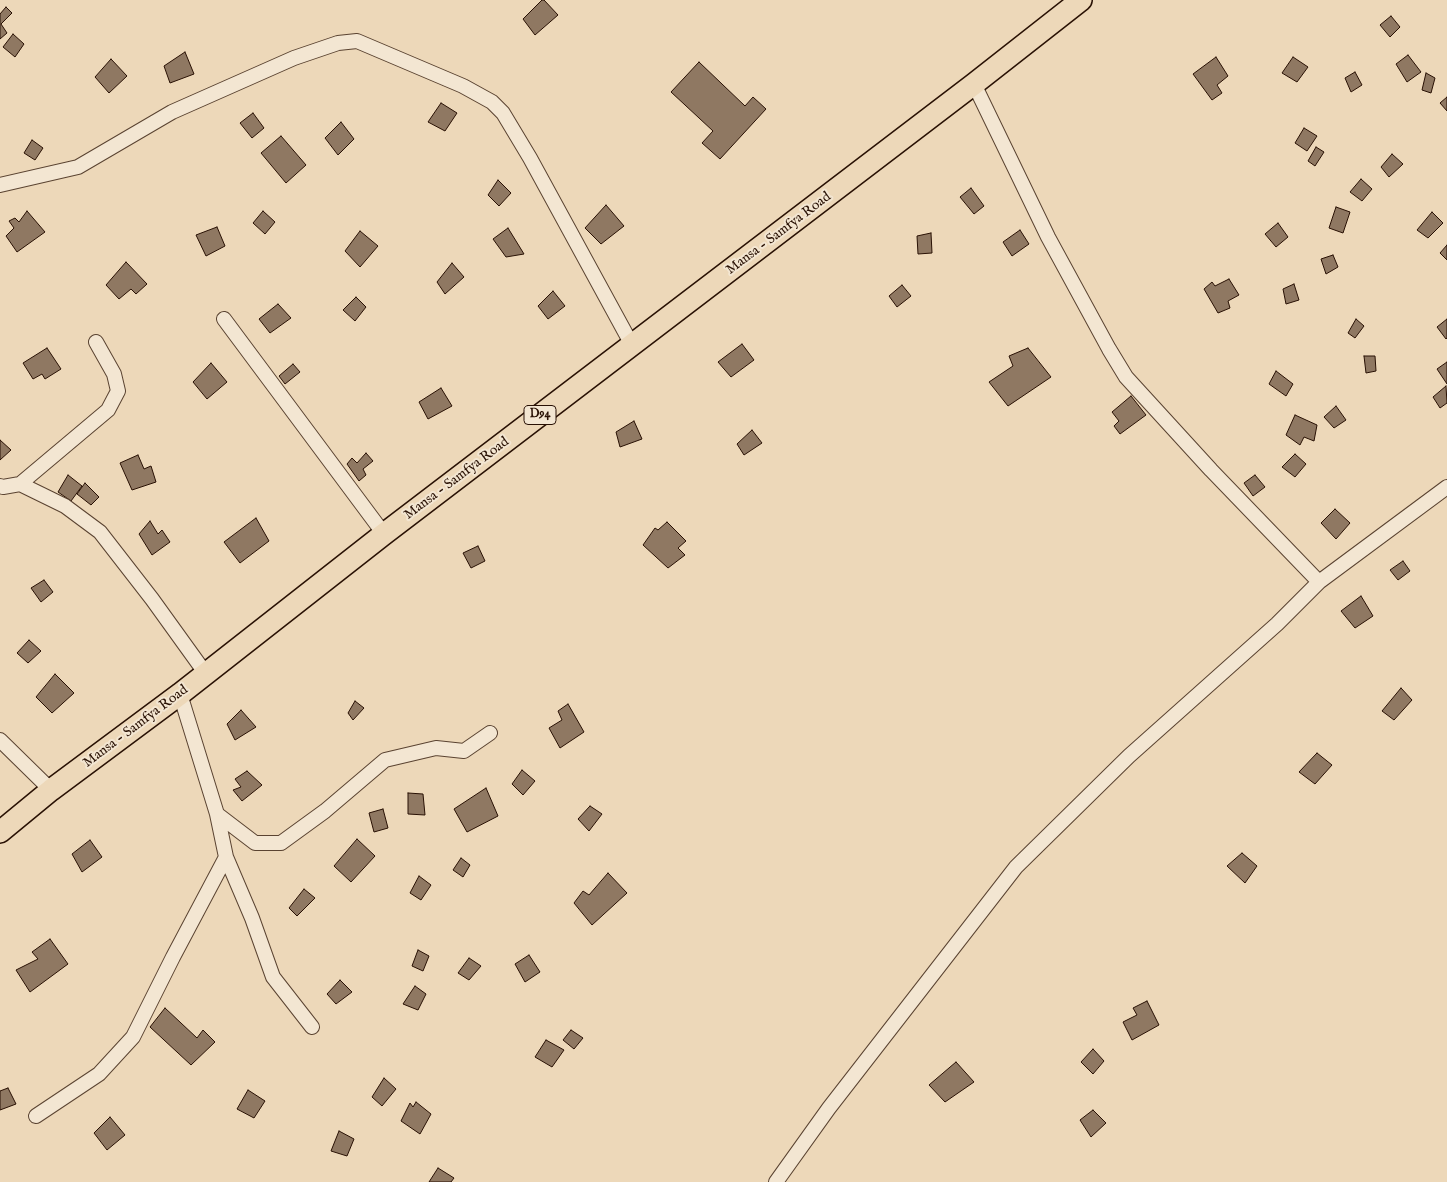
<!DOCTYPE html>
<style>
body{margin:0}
canvas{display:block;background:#edd8b9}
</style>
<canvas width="1447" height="1182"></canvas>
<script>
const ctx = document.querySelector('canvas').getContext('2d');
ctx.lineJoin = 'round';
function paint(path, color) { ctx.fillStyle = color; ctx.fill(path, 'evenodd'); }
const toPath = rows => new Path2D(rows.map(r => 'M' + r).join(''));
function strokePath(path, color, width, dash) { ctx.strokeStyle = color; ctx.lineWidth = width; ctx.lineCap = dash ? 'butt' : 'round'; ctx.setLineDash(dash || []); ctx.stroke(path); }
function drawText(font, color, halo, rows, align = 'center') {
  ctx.font = font + ' "IM FELL English",serif'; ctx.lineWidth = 4; ctx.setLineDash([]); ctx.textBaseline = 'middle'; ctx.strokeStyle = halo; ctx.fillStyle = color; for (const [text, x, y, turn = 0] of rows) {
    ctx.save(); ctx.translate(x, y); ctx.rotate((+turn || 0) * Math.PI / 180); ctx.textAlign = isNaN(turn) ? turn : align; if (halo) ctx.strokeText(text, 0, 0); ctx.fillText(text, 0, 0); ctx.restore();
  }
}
const building = toPath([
 [542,0,544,0,558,15,535,35,523,19,542,0],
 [6,7,12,13,1,24,7,33,0,39,0,14,6,7],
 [1391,16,1400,27,1390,37,1380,25,1391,16],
 [13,34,24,44,15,57,3,47,13,34],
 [185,52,194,74,170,83,164,66,185,52],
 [1408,55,1421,72,1407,82,1396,64,1408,55],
 [1216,57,1228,76,1217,85,1222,93,1212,100,1193,74,1216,57],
 [1293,57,1308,67,1297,82,1282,73,1293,57],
 [111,59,127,76,109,93,95,77,111,59],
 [699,62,745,106,753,97,766,109,720,159,702,143,713,131,671,92,699,62],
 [1355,72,1362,85,1351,92,1345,78,1355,72],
 [1426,73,1435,78,1431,93,1422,90,1426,73],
 [1447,97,1447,111,1440,103,1447,97],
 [441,103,457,113,445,131,428,122,441,103],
 [253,113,264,128,252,138,240,123,253,113],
 [341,122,354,139,338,155,325,138,341,122],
 [1304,128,1317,136,1307,151,1295,143,1304,128],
 [281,136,306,165,286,183,261,153,281,136],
 [32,140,43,148,35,160,24,153,32,140],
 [1316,147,1324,152,1315,166,1308,161,1316,147],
 [1392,154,1403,164,1389,177,1381,167,1392,154],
 [1361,179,1372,189,1362,201,1350,192,1361,179],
 [498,180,511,193,499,206,488,195,498,180],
 [971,188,984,206,974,214,960,197,971,188],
 [606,205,624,226,601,244,585,228,606,205],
 [1336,207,1350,212,1343,233,1329,228,1336,207],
 [27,211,45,232,17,252,6,236,14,228,9,221,15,218,19,222,27,211],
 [263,211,275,222,265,234,253,223,263,211],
 [1432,212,1443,223,1428,238,1417,230,1432,212],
 [1278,223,1288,237,1276,247,1265,234,1278,223],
 [217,227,225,246,206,256,196,235,217,227],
 [508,228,524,254,506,257,493,239,508,228],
 [1020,230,1029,244,1012,256,1003,242,1020,230],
 [360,231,378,246,360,267,345,251,360,231],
 [931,233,932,253,918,254,917,236,931,233],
 [1447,245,1447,260,1440,253,1447,245],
 [1333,255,1338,267,1326,274,1321,259,1333,255],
 [126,262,147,284,136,294,131,289,119,299,106,285,126,262],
 [452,263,464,277,445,294,437,282,452,263],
 [1229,279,1239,295,1228,301,1230,308,1218,313,1204,289,1212,282,1215,286,1229,279],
 [1294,284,1299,300,1286,304,1283,289,1294,284],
 [902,285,911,296,897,307,889,296,902,285],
 [553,291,565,306,548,319,538,306,553,291],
 [356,297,366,307,355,321,343,310,356,297],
 [278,304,291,318,270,333,259,319,278,304],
 [1356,319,1364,326,1355,338,1348,333,1356,319],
 [1447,319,1447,338,1446,339,1437,327,1447,319],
 [742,344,754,360,731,377,718,362,742,344],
 [47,348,61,369,45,379,42,374,33,379,23,363,47,348],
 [1028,348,1051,377,1008,406,989,382,1013,366,1009,356,1028,348],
 [1364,356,1375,356,1376,371,1366,373,1364,356],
 [1447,362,1447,384,1437,369,1447,362],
 [211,363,227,382,207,399,193,382,211,363],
 [293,364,300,372,285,384,279,376,293,364],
 [1276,371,1293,384,1286,396,1269,384,1276,371],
 [1446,386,1447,403,1440,408,1433,397,1446,386],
 [441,388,452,406,428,419,419,402,441,388],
 [1131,396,1146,415,1120,434,1114,426,1119,421,1112,412,1131,396],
 [1336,406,1346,420,1334,428,1324,417,1336,406],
 [1295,415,1317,425,1314,441,1304,437,1300,445,1286,435,1295,415],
 [634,421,642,439,620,447,616,432,634,421],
 [752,430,762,443,744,455,737,444,752,430],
 [0,440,11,450,0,460,0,440],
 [366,453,373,461,363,469,366,475,359,481,347,464,352,458,357,463,366,453],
 [1295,454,1306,464,1295,477,1282,467,1295,454],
 [138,455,144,469,151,466,156,482,132,490,120,463,138,455],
 [68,475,82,486,71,501,58,492,68,475],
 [1255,475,1265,487,1253,496,1244,483,1255,475],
 [85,483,99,497,91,505,77,494,85,483],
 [1335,509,1350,523,1336,539,1321,523,1335,509],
 [256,518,269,541,240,563,224,542,256,518],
 [150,521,158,534,162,530,170,542,152,555,139,534,150,521],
 [667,522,686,541,678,548,685,555,668,568,643,545,655,528,658,530,667,522],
 [478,546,485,561,471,568,463,553,478,546],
 [1403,561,1410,571,1398,580,1390,570,1403,561],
 [44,580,53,592,41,602,31,588,44,580],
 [1361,596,1373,616,1355,628,1341,611,1361,596],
 [29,640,41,651,28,663,17,653,29,640],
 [55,674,74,693,52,713,36,697,55,674],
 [1401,688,1412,700,1394,720,1382,711,1401,688],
 [355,701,364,708,353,720,348,713,355,701],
 [568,704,584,732,560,748,549,728,562,720,558,711,568,704],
 [241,710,256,727,235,740,227,724,241,710],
 [1317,753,1332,765,1315,784,1299,772,1317,753],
 [522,770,535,781,523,795,512,784,522,770],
 [247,771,262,785,242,801,233,790,241,787,235,779,247,771],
 [486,788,498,816,467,832,454,809,486,788],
 [408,793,423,794,425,815,408,814,408,793],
 [590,806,602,814,589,831,578,819,590,806],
 [383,809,388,828,374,832,369,813,383,809],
 [357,839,375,856,351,882,334,866,357,839],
 [90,840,102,857,82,872,72,854,90,840],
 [1242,853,1257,866,1245,883,1227,866,1242,853],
 [461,858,470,865,463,877,453,870,461,858],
 [608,873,627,893,592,925,574,903,583,891,589,895,608,873],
 [419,876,431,885,421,900,410,893,419,876],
 [304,889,315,898,297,916,289,908,304,889],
 [50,939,68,964,30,992,16,970,38,959,32,952,50,939],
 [418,950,429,956,423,971,412,966,418,950],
 [529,955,540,972,525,982,515,964,529,955],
 [469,958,481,966,469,980,458,973,469,958],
 [340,980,352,992,336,1004,327,994,340,980],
 [415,986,426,994,418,1010,403,1004,415,986],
 [1147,1001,1159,1025,1132,1040,1123,1022,1137,1015,1133,1008,1147,1001],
 [165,1008,197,1038,203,1030,215,1042,191,1065,150,1027,165,1008],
 [571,1030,583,1038,574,1049,563,1040,571,1030],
 [546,1040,564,1050,552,1067,535,1057,546,1040],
 [1093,1049,1104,1061,1093,1074,1081,1062,1093,1049],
 [956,1062,974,1082,945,1102,929,1085,956,1062],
 [384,1078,396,1089,382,1106,372,1097,384,1078],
 [8,1088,16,1104,0,1110,0,1091,8,1088],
 [248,1090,265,1101,254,1118,237,1109,248,1090],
 [416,1102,431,1114,420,1134,401,1121,410,1103,413,1107,416,1102],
 [1093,1110,1106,1123,1091,1137,1080,1120,1093,1110],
 [110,1117,125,1135,107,1150,94,1133,110,1117],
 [339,1131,354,1139,347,1156,331,1151,339,1131],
 [438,1168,454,1178,451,1182,429,1182,438,1168]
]);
paint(building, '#8f7862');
strokePath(building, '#291104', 1);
const minor = toPath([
 [974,84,1048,237,1109,349,1126,377,1211,470,1319,582],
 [0,185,78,167,172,112,294,58,338,43,357,41,463,86,492,102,503,113,530,158,632,345],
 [224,319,384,534],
 [20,484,108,410,118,391,114,374,96,342],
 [0,486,3,487,20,484,65,506,100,532,152,599,206,674],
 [180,694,217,814,226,857,252,918,273,977,312,1027],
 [0,740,51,790],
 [217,814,255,843,281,843,325,811,385,760,436,748,464,751,490,733],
 [36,1116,99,1074,133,1037,173,957,226,857],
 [776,1182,829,1108,1016,867,1129,756,1277,624,1319,582,1447,487]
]);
const primary = toPath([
 [0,832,51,790,180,694,384,534,974,84,1081,0]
]);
strokePath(minor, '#5a4331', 16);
strokePath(primary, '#291104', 24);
strokePath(minor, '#f3e6d2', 14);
strokePath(primary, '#edd8b9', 21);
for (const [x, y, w] of [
 [540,415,32]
]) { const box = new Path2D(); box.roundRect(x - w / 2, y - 9.5, w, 19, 4); ctx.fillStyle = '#f3e6d2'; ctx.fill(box); strokePath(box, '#291104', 1); }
drawText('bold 12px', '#291104', null, [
 ["D94",540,415]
]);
drawText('14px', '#291104', '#f3e6d2', [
 ["Mansa - Samfya Road",779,234,-37],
 ["Mansa - Samfya Road",457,479,-37],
 ["Mansa - Samfya Road",136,727,-37]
]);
</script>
